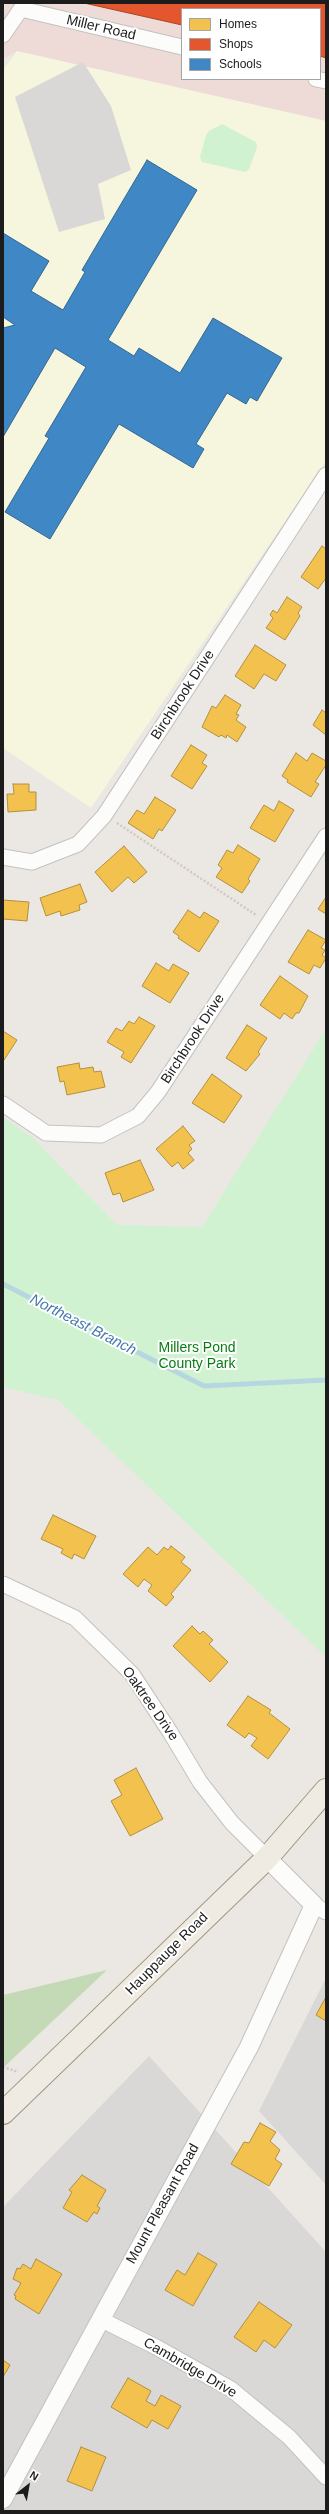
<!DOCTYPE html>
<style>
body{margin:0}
#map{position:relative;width:329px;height:2514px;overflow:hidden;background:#ebe8e4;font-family:Arial,sans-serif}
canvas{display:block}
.frame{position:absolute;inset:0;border:4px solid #1c1c1c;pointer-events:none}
.legend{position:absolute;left:181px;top:8px;width:140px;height:72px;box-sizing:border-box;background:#fff;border:1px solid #a4a4a4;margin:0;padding:5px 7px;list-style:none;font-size:12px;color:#1c1c1c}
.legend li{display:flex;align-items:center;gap:8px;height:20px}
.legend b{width:20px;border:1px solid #a4a4a4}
.north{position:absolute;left:8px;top:2466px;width:40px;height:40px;-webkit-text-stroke:3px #fff;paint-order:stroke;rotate:31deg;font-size:11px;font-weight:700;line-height:16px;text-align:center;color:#1c1c1c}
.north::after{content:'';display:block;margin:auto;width:14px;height:18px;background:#1c1c1c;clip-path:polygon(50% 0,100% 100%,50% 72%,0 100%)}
</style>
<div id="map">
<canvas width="329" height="2514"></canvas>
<div class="frame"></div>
<ul class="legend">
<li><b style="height:11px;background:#f2c14e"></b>Homes</li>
<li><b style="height:11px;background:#e4572e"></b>Shops</li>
<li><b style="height:11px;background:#3f88c5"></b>Schools</li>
</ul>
<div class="north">N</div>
</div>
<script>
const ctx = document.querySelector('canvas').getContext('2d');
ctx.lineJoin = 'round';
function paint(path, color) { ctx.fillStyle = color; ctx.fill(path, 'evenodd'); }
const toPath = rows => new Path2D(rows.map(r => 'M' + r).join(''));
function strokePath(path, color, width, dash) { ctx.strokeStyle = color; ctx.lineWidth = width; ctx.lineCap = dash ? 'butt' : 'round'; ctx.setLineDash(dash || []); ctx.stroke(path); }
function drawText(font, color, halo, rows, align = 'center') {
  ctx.font = font + ' Arial,sans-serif'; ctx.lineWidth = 4; ctx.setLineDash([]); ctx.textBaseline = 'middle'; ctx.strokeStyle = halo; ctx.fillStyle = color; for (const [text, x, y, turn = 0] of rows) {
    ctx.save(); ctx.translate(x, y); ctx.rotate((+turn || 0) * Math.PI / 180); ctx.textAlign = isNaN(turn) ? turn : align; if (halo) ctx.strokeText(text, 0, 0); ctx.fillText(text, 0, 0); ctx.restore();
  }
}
paint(toPath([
 [326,1978,326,2185,259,2111],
 [149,2056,326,2252,326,2511,3,2511,3,2207]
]), '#dad8d6');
paint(toPath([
 [3,3,326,3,326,121,17,51,3,59],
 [182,9,320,9,320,79,182,79]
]), '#eedbd8');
paint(toPath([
 [17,51,326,121,326,461,91,808,3,748,3,70]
]), '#f6f5dd');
paint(toPath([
 [83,62,111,106,131,170,98,184,105,219,59,232,15,97]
]), '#d9d8d6');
paint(toPath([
 [107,1970,3,2068,3,1995]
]), '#c4dab7');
paint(toPath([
 [222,124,256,142,257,147,249,169,245,172,202,162,200,157,206,135,209,131],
 [326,1029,326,1657,58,1400,3,1387,3,1117,33,1138,117,1225,202,1227]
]), '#d0f2d0');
const homes = toPath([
 [322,546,326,549,326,578,318,589,301,577,322,546],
 [287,597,302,607,298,613,300,616,285,640,266,628,273,618,270,615,273,610,277,613,287,597],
 [255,645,286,665,276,681,264,674,254,689,235,676,255,645],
 [225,695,241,705,236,714,239,715,236,720,246,727,237,742,227,735,226,738,221,735,219,737,202,727,212,706,216,708,225,695],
 [322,710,326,713,326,735,313,725,322,710],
 [191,745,207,755,202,763,207,766,192,789,171,776,191,745],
 [296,753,307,761,312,753,326,761,326,765,315,782,319,784,311,797,287,782,288,780,282,776,296,753],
 [13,784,29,784,29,792,36,792,36,810,8,812,7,794,14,794,13,784],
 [155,797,176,810,162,831,159,829,153,839,128,823,137,810,144,814,155,797],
 [279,801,294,810,275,842,250,828,264,805,274,811,279,801],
 [238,845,260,859,248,879,250,881,242,893,216,877,222,868,218,865,227,850,233,853,238,845],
 [124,846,147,872,134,883,128,877,112,892,95,872,124,846],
 [80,884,87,902,79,905,80,910,61,916,60,911,46,916,40,898,80,884],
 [326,897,326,914,318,909,326,897],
 [3,900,29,902,27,921,3,919,3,900],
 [188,910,200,918,204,912,219,921,199,952,178,938,179,936,173,932,188,910],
 [308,930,326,940,321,948,325,950,322,955,326,958,320,968,314,965,309,974,288,962,308,930],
 [156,963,169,971,173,964,189,973,170,1003,142,986,156,963],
 [280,976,308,996,299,1013,296,1013,292,1019,284,1013,280,1019,260,1005,280,976],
 [139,1017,155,1026,131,1063,121,1057,124,1052,107,1042,116,1028,122,1031,129,1021,134,1024,139,1017],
 [247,1025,267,1038,258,1052,260,1054,246,1071,226,1058,247,1025],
 [3,1031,17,1040,4,1060,3,1059,3,1031],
 [79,1063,80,1069,93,1067,94,1072,101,1071,105,1087,67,1095,64,1081,60,1082,57,1067,79,1063],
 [212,1074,242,1096,224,1123,192,1103,212,1074],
 [183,1126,195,1141,189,1145,192,1149,188,1153,194,1160,183,1169,178,1162,172,1167,156,1149,183,1126],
 [140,1160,154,1190,123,1202,120,1193,113,1195,105,1173,140,1160],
 [53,1515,96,1536,84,1559,74,1554,72,1559,61,1553,63,1549,41,1539,53,1515],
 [171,1546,185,1557,181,1562,191,1570,171,1594,174,1597,166,1606,148,1591,152,1585,144,1579,138,1587,123,1574,148,1547,157,1555,164,1547,168,1550,171,1546],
 [192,1626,200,1634,203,1631,213,1640,209,1644,228,1662,210,1682,173,1646,192,1626],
 [248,1696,271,1710,269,1713,290,1729,268,1759,251,1746,257,1738,249,1733,245,1738,227,1725,248,1696],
 [136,1768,163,1819,130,1836,111,1801,122,1795,114,1780,136,1768],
 [326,1997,326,2021,316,2015,326,1997],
 [260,2123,276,2132,270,2141,280,2150,275,2159,282,2164,269,2186,231,2164,244,2142,249,2143,260,2123],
 [82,2175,106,2190,97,2206,100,2208,97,2214,94,2212,87,2222,63,2208,72,2192,69,2190,82,2175],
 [198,2253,217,2264,193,2306,165,2290,177,2270,185,2275,198,2253],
 [36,2259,62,2274,39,2314,15,2299,16,2296,14,2295,21,2283,13,2279,17,2268,20,2269,23,2264,31,2269,36,2259],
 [259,2302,292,2325,275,2348,264,2340,256,2352,234,2337,259,2302],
 [3,2360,10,2365,3,2377,3,2360],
 [128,2378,151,2391,146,2401,155,2406,161,2395,181,2406,168,2429,152,2420,147,2428,111,2407,128,2378],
 [81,2447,106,2457,92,2491,67,2481,81,2447]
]);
paint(homes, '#f2c14e');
strokePath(homes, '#b2903f', 1);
const shops = toPath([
 [84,3,326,3,326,58,320,56,320,9,182,9,182,25,84,3]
]);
paint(shops, '#e4572e');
strokePath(shops, '#a84529', 1);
const schools = toPath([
 [147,160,197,190,108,340,134,356,139,348,180,373,213,318,282,358,257,401,250,397,246,404,227,393,196,444,204,449,193,468,119,424,50,539,5,512,49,438,45,436,86,367,55,348,3,437,3,328,15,325,3,317,3,233,49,261,31,291,63,310,85,272,82,270,147,160]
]);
paint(schools, '#3f88c5');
strokePath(schools, '#346892', 1);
strokePath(toPath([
 [3,1284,204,1386,326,1380]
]), '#b6d7e0', 5);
const minor = toPath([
 [21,9,182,47],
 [3,35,25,3],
 [316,79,326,81],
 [3,857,32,862,78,844,104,816,326,475],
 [3,1104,46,1133,101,1135,138,1116,158,1092,326,836],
 [3,1584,75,1618,132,1674,170,1732,200,1782,232,1823,267,1858],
 [314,1905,326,1912],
 [100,2319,156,2347,231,2389,289,2437,326,2477]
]);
const tertiary = toPath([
 [3,2499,249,2047,314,1905,267,1858]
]);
const primary = toPath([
 [3,2113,267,1858,326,1790]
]);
strokePath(minor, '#c3c2c0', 17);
strokePath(tertiary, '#c3c2c0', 20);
strokePath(primary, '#a09681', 24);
strokePath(toPath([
 [117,823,256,915],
 [3,2067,18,2072]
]), '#d6c6c3', 2.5, [2, 2]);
strokePath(minor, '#fcfcfb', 15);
strokePath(tertiary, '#fcfcfb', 18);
strokePath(primary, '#f0ebe2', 22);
drawText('14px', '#1c1c1c', '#fff', [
 ["Miller Road",101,28,13],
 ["Birchbrook Drive",183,695,-57],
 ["Birchbrook Drive",193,1039,-57],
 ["Oaktree Drive",150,1704,55],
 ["Hauppauge Road",167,1954,-45],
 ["Mount Pleasant Road",163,2204,-61],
 ["Cambridge Drive",190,2368,30]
]);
drawText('14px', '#077d11', '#fff', [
 ["Millers Pond",197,1348],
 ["County Park",197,1364]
]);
drawText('italic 15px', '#457aae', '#fff', [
 ["Northeast Branch",83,1325,27]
]);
</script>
